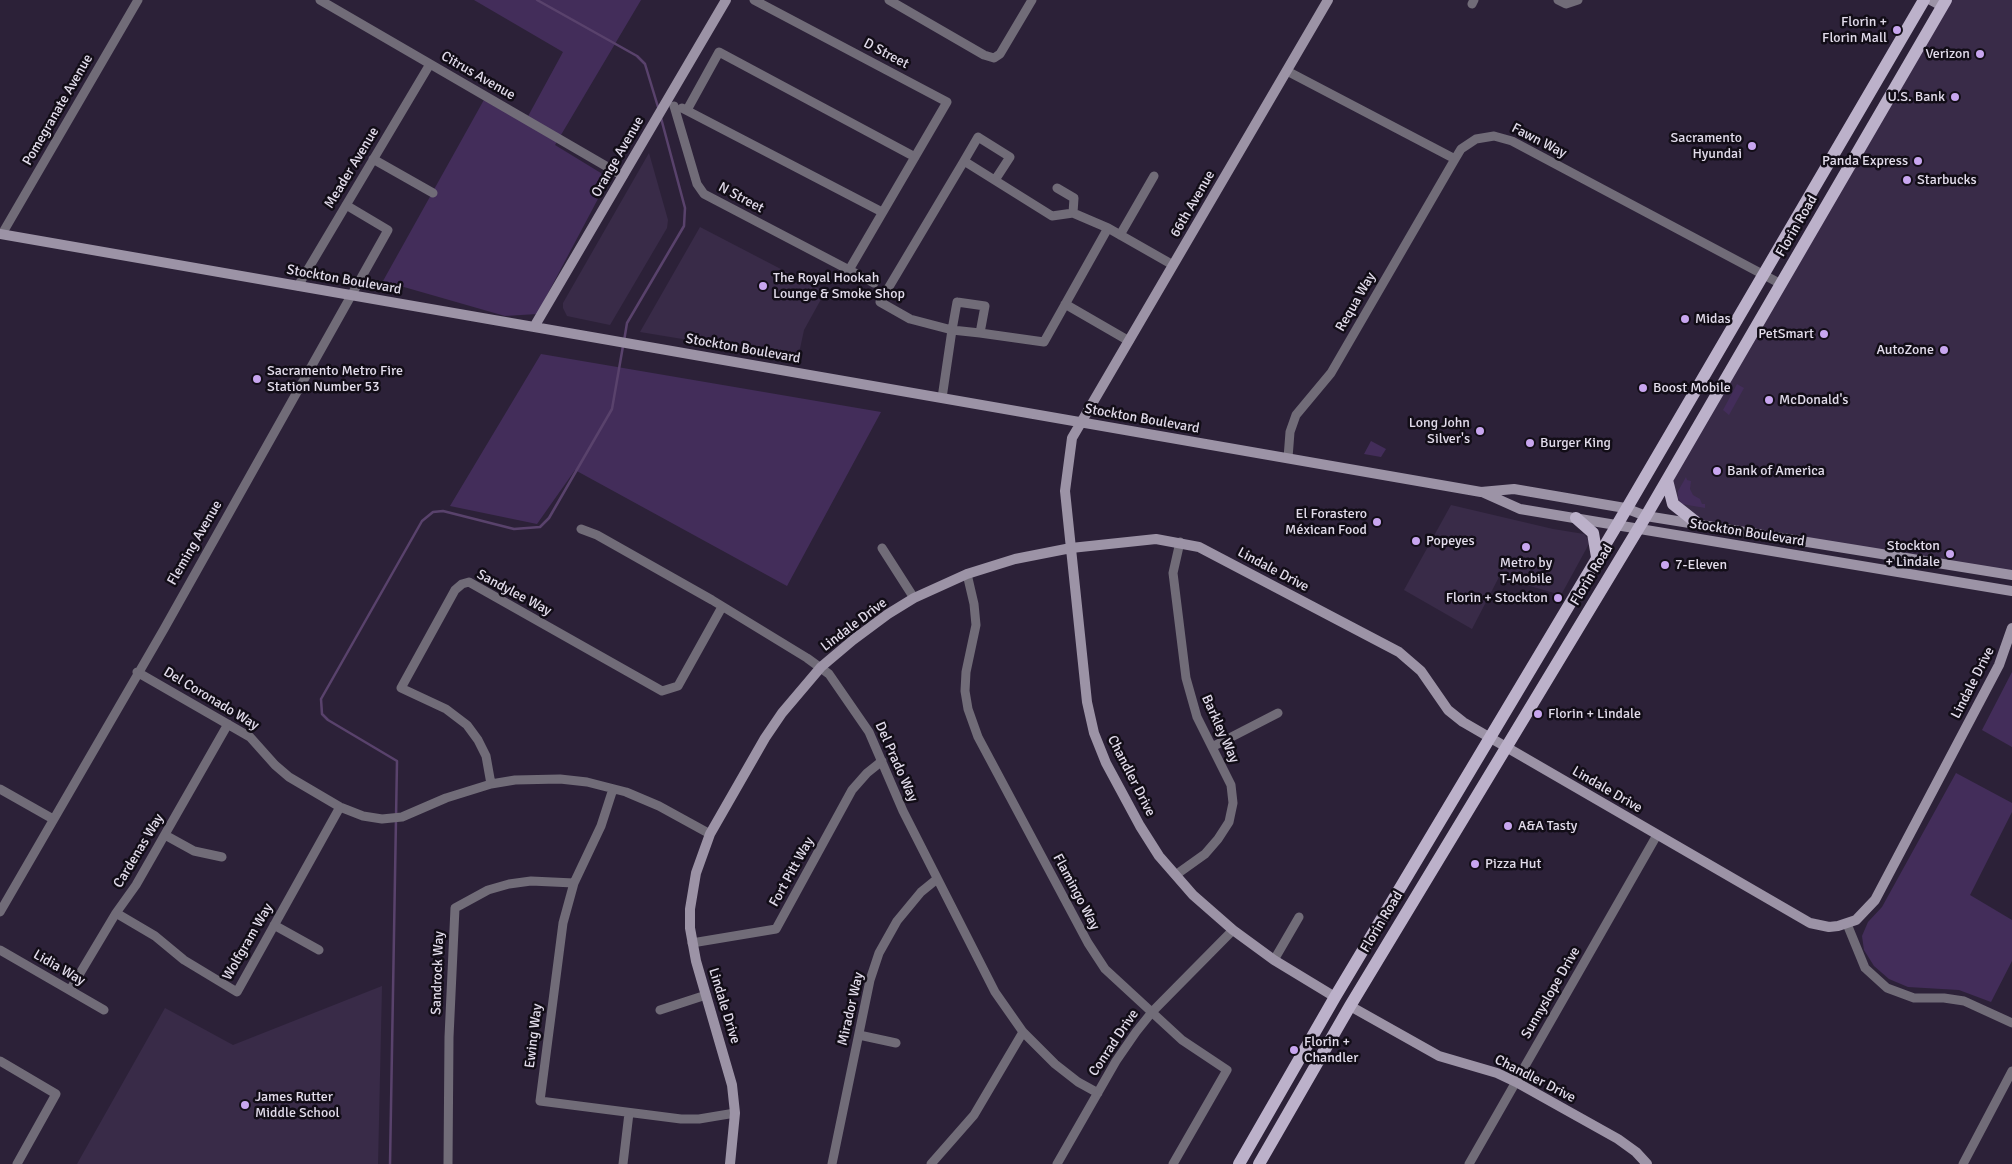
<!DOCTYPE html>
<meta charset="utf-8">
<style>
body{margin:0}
canvas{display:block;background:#2c2138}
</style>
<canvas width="2012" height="1164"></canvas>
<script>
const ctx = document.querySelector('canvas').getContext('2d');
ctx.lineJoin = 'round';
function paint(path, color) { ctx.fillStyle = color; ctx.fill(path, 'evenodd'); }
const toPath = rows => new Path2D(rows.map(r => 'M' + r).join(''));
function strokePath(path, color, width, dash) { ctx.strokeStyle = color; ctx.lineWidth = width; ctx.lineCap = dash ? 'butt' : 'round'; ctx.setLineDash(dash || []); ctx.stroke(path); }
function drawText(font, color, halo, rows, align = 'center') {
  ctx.font = font + ' Signika,sans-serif'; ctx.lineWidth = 5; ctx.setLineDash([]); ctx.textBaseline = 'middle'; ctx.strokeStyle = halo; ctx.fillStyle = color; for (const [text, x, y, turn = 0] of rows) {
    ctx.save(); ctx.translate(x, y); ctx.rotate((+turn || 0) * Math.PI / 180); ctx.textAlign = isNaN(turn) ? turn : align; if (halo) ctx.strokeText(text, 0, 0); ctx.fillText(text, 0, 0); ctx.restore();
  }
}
paint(toPath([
 [1948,0,2012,0,2012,575,1697,523,1673,504,1667,480],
 [649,153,668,220,667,228,610,325,567,316,563,308,563,303],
 [700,227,825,292,804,330,798,358,640,332],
 [1451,505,1553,529,1584,534,1590,542,1561,595,1499,577,1472,629,1404,590],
 [382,986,378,1164,77,1164,165,1008,233,1045]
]), '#392b48');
paint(toPath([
 [474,0,641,0,555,145,609,178,537,314,505,316,383,281,485,98,526,120,563,52],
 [541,354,881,412,787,586,575,470,537,524,450,506],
 [1737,384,1744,388,1729,415,1723,410],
 [1371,441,1386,449,1381,457,1364,454],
 [1686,477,1687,480,1691,481,1690,489,1693,495,1700,499,1702,504,1705,504,1705,508,1682,504,1678,498,1678,491],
 [2012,672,2012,747,1982,730],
 [1956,773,2012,803,2012,812,1970,895,2012,920,2012,961,1991,1002,1959,990,1908,987,1889,979,1874,966,1864,950,1862,936,1868,922,1882,907]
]), '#432d5a');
strokePath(toPath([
 [537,0,637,56,645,64,658,107],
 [624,341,627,323,684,226,685,208,661,118],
 [390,1164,397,761,328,720,322,714,321,699,422,521,433,512,443,511,514,529,540,527,549,518,612,409,623,346]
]), '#59426c', 2.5);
strokePath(toPath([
 [320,0,623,176],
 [754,0,947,102,849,270],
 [889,0,984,55,994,58,1000,54,1032,0],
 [1558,0,1566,4,1578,0],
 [1472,4,1474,0],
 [1287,71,1455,159],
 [674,106,697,184,704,194,874,283],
 [682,108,882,212],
 [687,110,719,52,915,157],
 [373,159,433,193],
 [964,161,978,137,1010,157,995,180],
 [1073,213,1108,228],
 [2,234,138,0],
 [1120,235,1154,176],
 [298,286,430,64],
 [957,302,985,306,980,333,952,330,957,302],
 [1065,304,1129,341],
 [980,333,1044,342,1108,228,1173,265],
 [942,398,952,330,910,319,880,302,964,161,1052,216,1073,213,1074,198,1057,188],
 [1288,458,1290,432,1296,415,1331,373,1455,159,1461,149,1476,139,1494,136,1512,141,1781,284],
 [581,529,597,535,712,600,807,658,829,674,869,732,903,811,995,992,1023,1032,1055,1064,1078,1082,1098,1093],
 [882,548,914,598],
 [967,574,974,604,976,625,966,672,965,691,968,709,978,737,1088,943,1105,969,1182,1040,1227,1070,1173,1164],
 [137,672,250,737,275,765,289,777,340,807,363,816,382,819,402,817,446,798,491,784,515,780,560,779,587,782,626,792,659,806,710,834],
 [1212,747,1278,713],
 [491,784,486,756,478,740,467,725,446,709,401,688,455,590,462,584,469,582,662,691,678,686,722,607],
 [0,789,53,819],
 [613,789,601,826,574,883,563,923,540,1101,681,1119,699,1119,735,1113],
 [165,835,194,851,222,857],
 [1177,874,1205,854,1218,839,1229,822,1233,803,1231,785,1197,717,1186,678,1173,573,1180,542],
 [0,912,164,629,388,230,346,205],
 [116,913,155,936,184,960,237,992,340,807],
 [1847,924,1865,968,1887,988,1914,998,1944,998,1964,1001,2012,1023],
 [274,925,319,950],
 [692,943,776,929,852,790,867,773,882,761],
 [0,950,104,1010],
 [1274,960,1299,917],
 [70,990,116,913,136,885,228,724],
 [660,1010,706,995],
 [859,1035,896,1043],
 [0,1061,56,1094,17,1164],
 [448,1164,449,1037,455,908,488,890,509,884,531,881,574,883],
 [623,1164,629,1113],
 [832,1164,870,980,879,953,897,921,921,892,937,879],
 [931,1164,974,1115,1023,1032],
 [1057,1164,1116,1061,1136,1032,1152,1012,1233,930],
 [1469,1164,1657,835],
 [1963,1164,2012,1071]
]), '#716c78', 9);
strokePath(toPath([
 [1328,0,1072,438,1065,491,1087,702,1094,733,1106,763,1140,826,1159,856,1193,895,1233,930,1274,960,1335,997],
 [1931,0,1942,6],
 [0,234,1481,492,1514,489,1625,508,1646,516,2012,575],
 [534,327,726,0],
 [1482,492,1520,509,2012,591],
 [1350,1006,1439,1056,1497,1073,1516,1082,1618,1139,1636,1152,1647,1164],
 [730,1164,735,1113,732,1085,696,961,690,928,690,909,696,873,710,834,765,738,782,713,821,667,853,640,888,614,914,598,967,574,1015,559,1071,548,1156,539,1199,547,1399,652,1421,671,1448,710,1463,722,1810,923,1829,927,1838,926,1856,920,1875,900,1999,665,2012,628]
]), '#9c93a6', 10);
strokePath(toPath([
 [1667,480,1673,504,1697,523],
 [1576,518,1593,533,1597,557],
 [1239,1164,1335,997,1617,525,1924,0],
 [1259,1164,1350,1006,1646,516,1946,0]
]), '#bcb1ca', 12);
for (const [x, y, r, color] of [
 [1897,30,5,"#c8a6ef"],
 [1980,54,5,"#c8a6ef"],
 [1955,97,5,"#c8a6ef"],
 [1752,146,5,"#c8a6ef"],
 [1918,161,5,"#c8a6ef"],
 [1907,180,5,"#c8a6ef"],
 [763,286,5,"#c8a6ef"],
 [1685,319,5,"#c8a6ef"],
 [1824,334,5,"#c8a6ef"],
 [1944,350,5,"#c8a6ef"],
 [257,379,5,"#c8a6ef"],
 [1643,388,5,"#c8a6ef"],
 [1769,400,5,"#c8a6ef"],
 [1480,431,5,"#c8a6ef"],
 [1530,443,5,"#c8a6ef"],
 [1717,471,5,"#c8a6ef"],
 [1377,522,5,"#c8a6ef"],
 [1416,541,5,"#c8a6ef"],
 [1526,547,5,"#c8a6ef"],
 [1950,554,5,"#c8a6ef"],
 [1665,565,5,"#c8a6ef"],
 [1558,598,5,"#c8a6ef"],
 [1538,714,5,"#c8a6ef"],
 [1508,826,5,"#c8a6ef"],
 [1475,864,5,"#c8a6ef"],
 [1294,1050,5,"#c8a6ef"],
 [245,1105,5,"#c8a6ef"]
]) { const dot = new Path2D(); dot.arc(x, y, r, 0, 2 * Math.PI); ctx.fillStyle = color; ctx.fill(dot); strokePath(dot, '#120d17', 2); }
drawText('14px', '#e2dceb', '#120d17', [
 ["Florin +",1887,22,"right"],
 ["Florin Mall",1887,38,"right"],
 ["Verizon",1970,54,"right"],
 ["U.S. Bank",1945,97,"right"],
 ["Sacramento",1742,138,"right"],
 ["Hyundai",1742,154,"right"],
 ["Panda Express",1908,161,"right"],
 ["Starbucks",1917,180],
 ["The Royal Hookah",773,278],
 ["Lounge & Smoke Shop",773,294],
 ["Midas",1695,319],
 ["PetSmart",1814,334,"right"],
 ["AutoZone",1934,350,"right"],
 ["Sacramento Metro Fire",267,371],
 ["Station Number 53",267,387],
 ["Boost Mobile",1653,388],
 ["McDonald's",1779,400],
 ["Long John",1470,423,"right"],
 ["Silver's",1470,439,"right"],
 ["Burger King",1540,443],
 ["Bank of America",1727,471],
 ["El Forastero",1367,514,"right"],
 ["Méxican Food",1367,530,"right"],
 ["Popeyes",1426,541],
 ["Stockton",1940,546,"right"],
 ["+ Lindale",1940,562,"right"],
 ["Metro by",1526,563,"center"],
 ["T-Mobile",1526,579,"center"],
 ["7-Eleven",1675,565],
 ["Florin + Stockton",1548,598,"right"],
 ["Florin + Lindale",1548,714],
 ["A&A Tasty",1518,826],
 ["Pizza Hut",1485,864],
 ["Florin +",1304,1042],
 ["Chandler",1304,1058],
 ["James Rutter",255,1097],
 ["Middle School",255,1113]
], 'left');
drawText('14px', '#e2dceb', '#120d17', [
 ["D Street",886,54,28],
 ["Citrus Avenue",478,76,30],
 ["Pomegranate Avenue",58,110,-60],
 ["Fawn Way",1539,141,27],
 ["Orange Avenue",618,157,-60],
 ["Meader Avenue",352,168,-59],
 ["N Street",741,198,28],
 ["66th Avenue",1193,204,-60],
 ["Florin Road",1797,226,-60],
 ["Stockton Boulevard",344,280,10],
 ["Requa Way",1356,302,-60],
 ["Stockton Boulevard",743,349,10],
 ["Stockton Boulevard",1142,419,10],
 ["Stockton Boulevard",1747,533,9],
 ["Fleming Avenue",195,543,-60],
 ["Lindale Drive",1273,570,28],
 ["Florin Road",1592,575,-59],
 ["Sandylee Way",514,593,28],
 ["Lindale Drive",854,625,-37],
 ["Lindale Drive",1973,683,-63],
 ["Del Coronado Way",211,699,31],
 ["Barkley Way",1220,729,66],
 ["Del Prado Way",896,762,66],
 ["Chandler Drive",1131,776,63],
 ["Lindale Drive",1607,790,30],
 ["Cardenas Way",139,851,-59],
 ["Fort Pitt Way",792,872,-61],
 ["Flamingo Way",1076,892,62],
 ["Florin Road",1382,922,-59],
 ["Wolfgram Way",248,942,-60],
 ["Lidia Way",59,968,30],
 ["Sandrock Way",438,973,-88],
 ["Sunnyslope Drive",1551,993,-60],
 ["Lindale Drive",724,1006,73],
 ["Mirador Way",851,1009,-77],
 ["Ewing Way",534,1036,-83],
 ["Conrad Drive",1114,1043,-56],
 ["Chandler Drive",1535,1079,27]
]);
</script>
